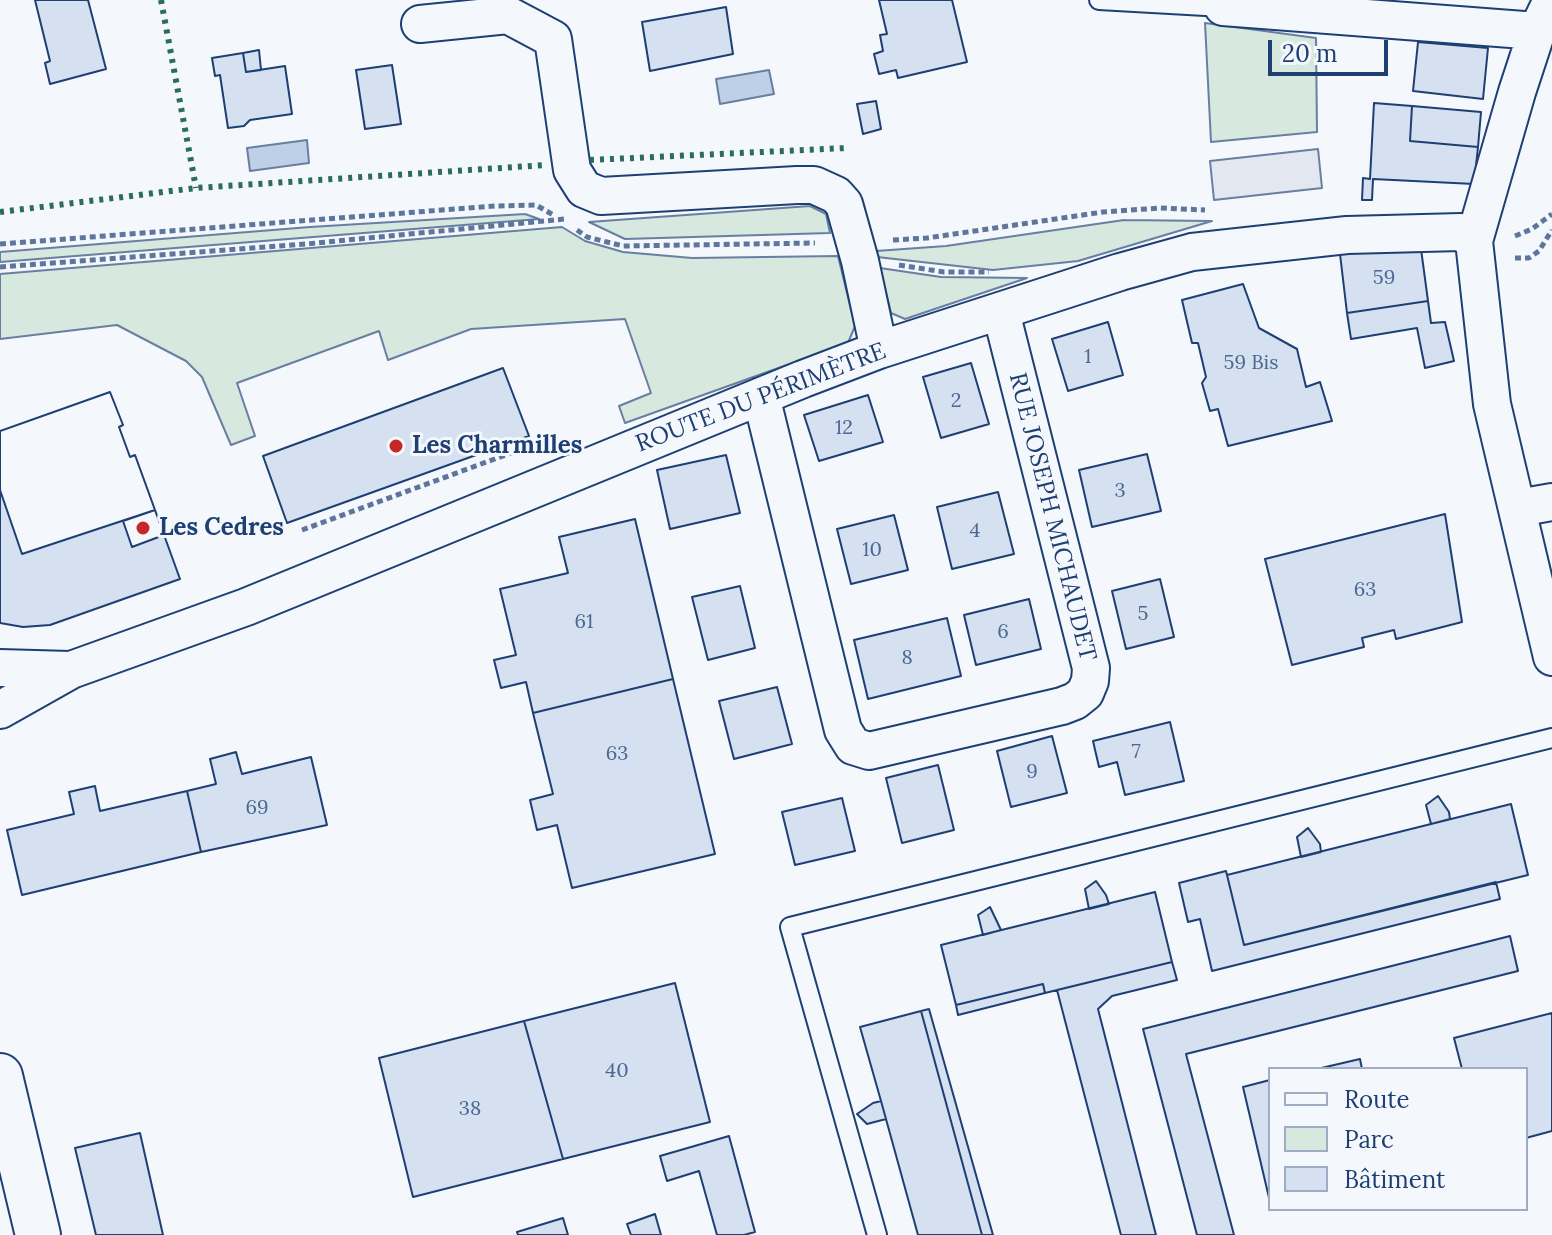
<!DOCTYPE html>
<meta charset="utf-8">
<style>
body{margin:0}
#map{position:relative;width:1552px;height:1235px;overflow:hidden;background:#f4f7fb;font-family:Lora,serif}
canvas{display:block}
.legend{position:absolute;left:1268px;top:1067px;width:260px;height:144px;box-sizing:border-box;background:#f4f7fb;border:2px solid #9eadc5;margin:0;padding:10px 14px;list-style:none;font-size:24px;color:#1d3f73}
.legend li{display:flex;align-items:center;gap:16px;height:40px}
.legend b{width:40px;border:2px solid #9eadc5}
.scale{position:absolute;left:1268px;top:40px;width:120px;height:36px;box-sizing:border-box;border:4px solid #1d3f73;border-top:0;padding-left:10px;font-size:24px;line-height:28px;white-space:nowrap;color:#1d3f73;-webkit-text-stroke:6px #f4f7fb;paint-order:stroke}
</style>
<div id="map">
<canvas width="1552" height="1235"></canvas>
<ul class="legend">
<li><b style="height:10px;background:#f4f7fb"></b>Route</li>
<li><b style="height:22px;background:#d7e8df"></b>Parc</li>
<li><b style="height:22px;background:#d5e0f0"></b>Bâtiment</li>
</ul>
<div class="scale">20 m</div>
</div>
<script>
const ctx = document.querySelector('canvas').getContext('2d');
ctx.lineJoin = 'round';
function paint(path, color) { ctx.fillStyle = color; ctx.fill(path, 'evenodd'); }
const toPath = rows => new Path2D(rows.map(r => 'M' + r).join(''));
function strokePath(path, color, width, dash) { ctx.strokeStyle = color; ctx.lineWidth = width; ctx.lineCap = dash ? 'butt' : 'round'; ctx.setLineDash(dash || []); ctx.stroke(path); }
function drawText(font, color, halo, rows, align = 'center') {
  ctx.font = font + ' Lora,serif'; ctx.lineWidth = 6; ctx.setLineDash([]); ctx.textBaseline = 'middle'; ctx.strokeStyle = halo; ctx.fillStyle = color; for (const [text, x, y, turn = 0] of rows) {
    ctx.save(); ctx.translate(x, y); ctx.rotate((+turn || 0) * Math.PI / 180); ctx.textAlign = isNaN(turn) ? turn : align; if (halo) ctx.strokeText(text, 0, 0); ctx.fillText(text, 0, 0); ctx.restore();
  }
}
const green = toPath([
 [1205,23,1316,38,1317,132,1211,142,1205,23],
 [810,206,826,214,830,233,625,239,589,222,810,206],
 [525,214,539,219,0,262,0,252,310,227,525,214],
 [1124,220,1212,221,1078,261,993,270,877,257,876,251,946,246,1124,220],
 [562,227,585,241,623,252,692,258,838,256,855,326,848,343,625,423,619,406,651,393,625,319,471,329,388,360,379,331,237,383,255,436,231,445,202,377,186,361,117,325,0,339,0,274,562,227],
 [880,268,941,277,1027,278,905,319,891,313,880,268]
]);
paint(green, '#d7e8df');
strokePath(green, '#687fa3', 2);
const parking = toPath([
 [1318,149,1322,188,1214,200,1210,161,1318,149]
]);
paint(parking, '#e3e8f0');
strokePath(parking, '#687fa3', 2);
const water = toPath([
 [769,70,774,94,720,104,716,79,769,70],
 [307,140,309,163,250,171,247,148,307,140]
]);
paint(water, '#bed0e5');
strokePath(water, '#687fa3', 2);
const building = toPath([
 [35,0,88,0,106,69,50,84,45,63,50,61,35,0],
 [879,0,952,0,967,62,898,78,896,70,879,74,874,54,883,51,880,35,887,34,879,0],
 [726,7,733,54,650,71,642,22,726,7],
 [1418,42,1488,48,1483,99,1413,91,1418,42],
 [259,50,261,70,246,72,243,53,259,50],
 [243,53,246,72,285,66,292,114,250,120,244,126,228,128,220,75,215,76,212,58,243,53],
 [392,65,401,124,365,129,356,70,392,65],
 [876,101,881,129,863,134,857,104,876,101],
 [1374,103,1412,106,1410,141,1478,147,1474,184,1373,179,1372,200,1362,200,1363,178,1370,179,1374,103],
 [1412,106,1481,112,1478,147,1410,141,1412,106],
 [1421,249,1428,301,1347,313,1340,254,1421,249],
 [1243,284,1259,328,1297,349,1306,387,1320,382,1332,421,1228,446,1218,409,1210,411,1202,383,1206,377,1198,343,1192,343,1182,300,1243,284],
 [1428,301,1431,323,1445,322,1454,361,1425,368,1417,328,1351,339,1347,313,1428,301],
 [1108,322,1123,375,1068,391,1052,339,1108,322],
 [971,363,989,424,941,438,923,377,971,363],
 [503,368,529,436,287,523,263,456,503,368],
 [110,392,123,425,119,427,130,457,135,455,180,579,50,625,23,627,0,623,0,431,110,392],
 [110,392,123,425,119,427,130,457,135,455,155,510,22,554,0,490,0,431,110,392],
 [868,395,883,442,819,461,804,415,868,395],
 [1147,454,1161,511,1092,527,1079,470,1147,454],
 [726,455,740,513,670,529,657,470,726,455],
 [998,492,1014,554,952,569,937,507,998,492],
 [155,510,164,535,132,547,123,521,155,510],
 [1445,514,1462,622,1396,639,1394,630,1362,638,1364,647,1292,665,1265,559,1445,514],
 [894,515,908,570,851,584,837,529,894,515],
 [635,519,673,679,533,713,526,682,501,688,494,660,516,655,500,589,568,573,559,537,635,519],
 [1160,579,1174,637,1126,649,1112,591,1160,579],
 [740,586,755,648,708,660,692,597,740,586],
 [1029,599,1041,649,976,665,964,615,1029,599],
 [947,618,961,676,868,699,854,640,947,618],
 [673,679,715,854,572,888,557,825,537,830,530,800,553,794,533,713,673,679],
 [777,687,792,744,734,759,719,701,777,687],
 [1170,722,1184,781,1125,795,1117,762,1099,767,1093,741,1170,722],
 [1052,736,1067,793,1011,807,997,751,1052,736],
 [236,752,242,774,311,757,327,825,201,852,187,791,216,784,210,759,236,752],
 [938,765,954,830,902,843,886,778,938,765],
 [95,786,100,811,187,791,201,852,22,895,7,830,74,814,69,792,95,786],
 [1438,796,1449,812,1450,819,1431,824,1426,805,1438,796],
 [842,798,855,851,795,865,782,812,842,798],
 [1511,804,1528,875,1244,945,1227,875,1511,804],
 [1308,828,1320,844,1321,852,1301,857,1297,837,1308,828],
 [1226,871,1244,945,1496,882,1500,899,1212,971,1200,919,1188,922,1179,883,1226,871],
 [1096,881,1106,895,1109,904,1089,909,1085,889,1096,881],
 [1155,892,1172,962,1045,993,1043,984,956,1005,941,945,1155,892],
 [990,907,1001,930,983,935,978,915,990,907],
 [1510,936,1518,971,1186,1054,1234,1235,1197,1235,1143,1029,1510,936],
 [1172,962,1177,980,1112,996,1098,1009,1156,1235,1121,1235,1057,990,1172,962],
 [675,983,710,1122,563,1159,524,1021,675,983],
 [1043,984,1045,993,958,1015,956,1005,1043,984],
 [929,1009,993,1235,982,1235,921,1011,929,1009],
 [921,1011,982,1235,918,1235,881,1101,860,1027,921,1011],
 [1552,1013,1552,1131,1526,1138,1526,1069,1462,1069,1454,1038,1552,1013],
 [524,1021,563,1159,413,1197,379,1058,524,1021],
 [1360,1059,1362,1069,1317,1069,1360,1059],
 [1270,1080,1270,1202,1243,1087,1270,1080],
 [881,1101,886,1119,867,1124,857,1114,873,1103,881,1101],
 [140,1133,163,1235,96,1235,75,1148,140,1133],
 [729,1136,755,1232,744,1235,717,1235,699,1171,667,1181,660,1156,729,1136],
 [655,1214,661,1235,631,1235,627,1224,655,1214],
 [563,1218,568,1235,518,1235,517,1232,563,1218]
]);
paint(building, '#d5e0f0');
strokePath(building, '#1d3f73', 2);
const lane = toPath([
 [1099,0,1223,7],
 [877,1235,790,927,1552,738]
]);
const street = toPath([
 [1221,0,1223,7,1537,31],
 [1552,0,1537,31,1517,92,1474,241,1492,404,1552,657],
 [420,24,508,15,553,39,572,170,584,189,601,196,797,185,814,185,836,195,844,204,860,261,879,350],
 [761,396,843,730,853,746,869,751,1062,706,1075,701,1085,693,1090,681,1091,668,1001,312],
 [1518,508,1552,502],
 [0,668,70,670],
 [0,710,71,670,246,607,803,379,879,350,1120,272,1192,252,1347,235,1461,232,1474,241]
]);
const secondary = toPath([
 [0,1076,38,1235]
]);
strokePath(lane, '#1d3f73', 22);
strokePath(street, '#1d3f73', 40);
strokePath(secondary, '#1d3f73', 48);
strokePath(toPath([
 [577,230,587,237,623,246,815,243],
 [1515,236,1532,229,1552,214],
 [893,240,927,238,1103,212,1160,208,1205,210],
 [0,244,495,206,536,205,555,216],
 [1515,258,1529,258,1539,251,1552,230],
 [899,265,944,272,989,272],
 [0,267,306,244,565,219],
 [302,530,519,450]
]), '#5e769c', 5, [6, 4]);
strokePath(lane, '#f4f7fb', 18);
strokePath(street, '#f4f7fb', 36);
strokePath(secondary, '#f4f7fb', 44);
strokePath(toPath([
 [161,0,196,188],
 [590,160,847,148],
 [0,212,196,188,546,165]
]), '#2c6c60', 6, [4, 6]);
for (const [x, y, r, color] of [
 [396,446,8,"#c62828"],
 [143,528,8,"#c62828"]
]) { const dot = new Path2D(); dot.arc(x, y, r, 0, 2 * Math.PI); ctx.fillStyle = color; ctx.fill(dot); strokePath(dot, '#f4f7fb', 3); }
drawText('20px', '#4b6792', null, [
 ["59",1384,278],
 ["1",1088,357],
 ["59 Bis",1251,363],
 ["2",956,401],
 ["12",844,428],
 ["3",1120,491],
 ["4",975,531],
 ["10",872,550],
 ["63",1365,590],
 ["5",1143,614],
 ["61",584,622],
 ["6",1003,632],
 ["8",907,658],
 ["7",1136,752],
 ["63",617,754],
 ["9",1032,772],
 ["69",257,808],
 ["40",617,1071],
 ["38",470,1109]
]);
drawText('24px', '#1d3f73', '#f4f7fb', [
 ["ROUTE DU PÉRIMÈTRE",761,398,-21],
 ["RUE JOSEPH MICHAUDET",1052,517,76]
]);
drawText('bold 24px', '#1d3f73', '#f4f7fb', [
 ["Les Charmilles",412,446],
 ["Les Cedres",159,528]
], 'left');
</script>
